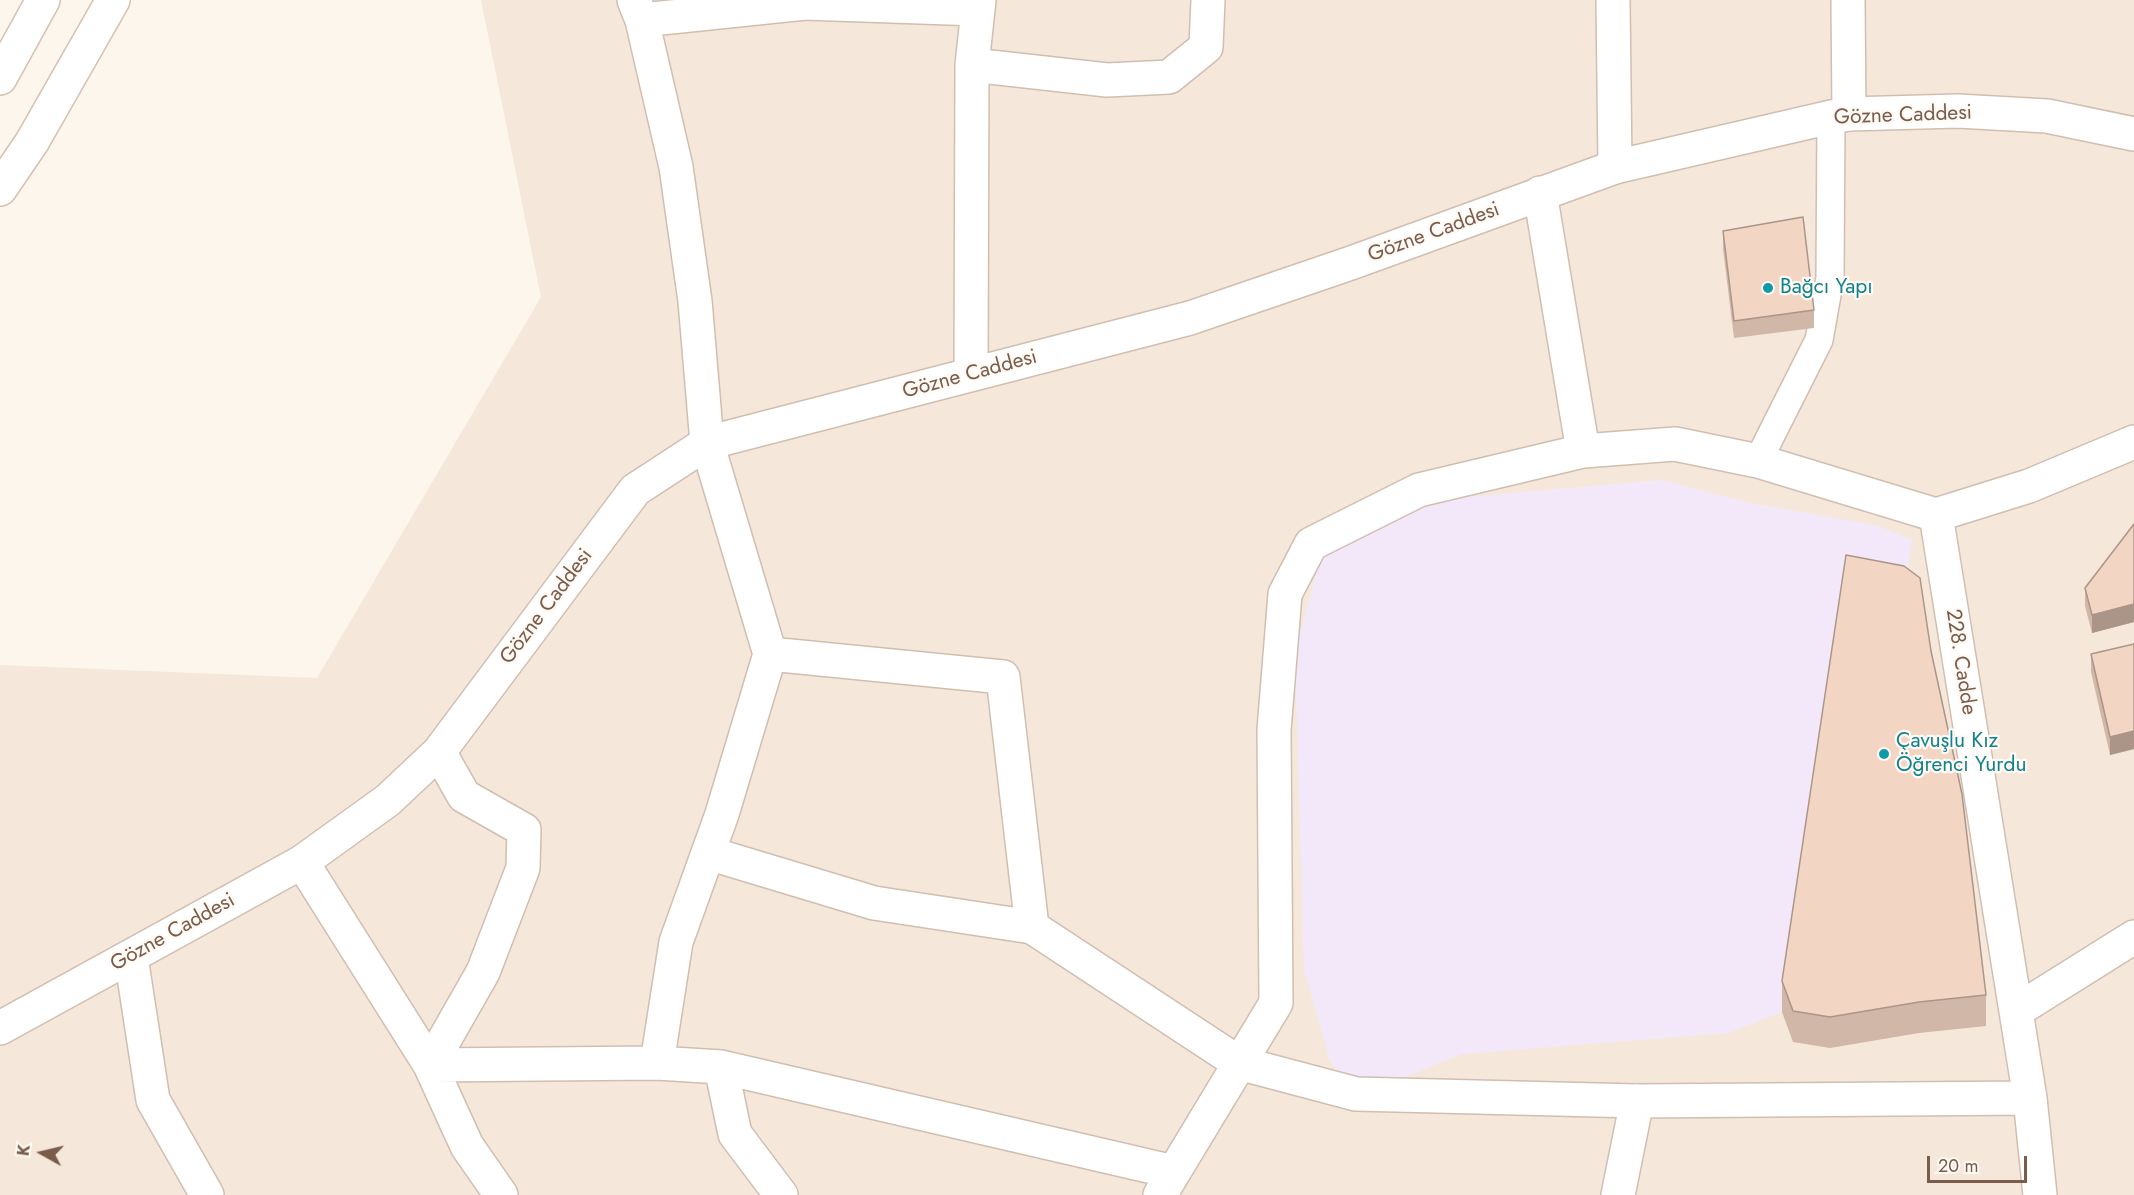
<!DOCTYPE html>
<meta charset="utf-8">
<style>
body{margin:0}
#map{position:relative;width:2134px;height:1195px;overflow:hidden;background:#fdf6ec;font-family:Jost,sans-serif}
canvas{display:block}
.north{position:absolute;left:12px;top:1123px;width:60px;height:60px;-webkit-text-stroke:4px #fffaf3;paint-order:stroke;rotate:278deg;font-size:16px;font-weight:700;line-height:24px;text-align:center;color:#7a5c4d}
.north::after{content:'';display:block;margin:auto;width:21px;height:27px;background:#7a5c4d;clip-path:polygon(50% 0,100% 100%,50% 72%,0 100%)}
.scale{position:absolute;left:1927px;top:1156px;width:100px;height:27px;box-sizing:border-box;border:3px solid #7a5c4d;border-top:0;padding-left:8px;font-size:18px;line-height:21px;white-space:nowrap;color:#7a5c4d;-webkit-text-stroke:4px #fffaf3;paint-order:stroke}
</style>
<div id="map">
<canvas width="2134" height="1195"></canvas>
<div class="north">K</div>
<div class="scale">20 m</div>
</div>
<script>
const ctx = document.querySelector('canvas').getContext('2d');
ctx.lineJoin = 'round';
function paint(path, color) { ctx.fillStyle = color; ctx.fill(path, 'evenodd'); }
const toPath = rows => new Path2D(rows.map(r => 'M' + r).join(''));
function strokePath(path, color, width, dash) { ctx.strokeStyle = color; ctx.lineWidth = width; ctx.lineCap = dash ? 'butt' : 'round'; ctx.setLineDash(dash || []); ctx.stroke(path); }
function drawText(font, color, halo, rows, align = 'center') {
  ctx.font = font + ' Jost,sans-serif'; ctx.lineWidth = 4.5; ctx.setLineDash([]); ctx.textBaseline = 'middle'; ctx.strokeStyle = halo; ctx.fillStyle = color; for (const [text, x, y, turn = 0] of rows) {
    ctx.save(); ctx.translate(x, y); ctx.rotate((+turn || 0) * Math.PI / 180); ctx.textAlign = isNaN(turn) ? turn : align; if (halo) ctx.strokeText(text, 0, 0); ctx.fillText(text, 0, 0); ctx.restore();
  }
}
paint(toPath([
 [481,0,2134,0,2134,1195,0,1195,0,665,317,678,541,297]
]), '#f5e8da');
paint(toPath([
 [1663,480,1749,503,1875,525,1912,540,1904,597,1816,812,1782,1012,1727,1033,1462,1054,1383,1086,1343,1080,1330,1061,1304,970,1295,653,1326,537,1443,499]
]), '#f3e8fa');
const pedestrian = toPath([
 [1758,461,1819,340,1830,278,1831,117]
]);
const minor = toPath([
 [634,0,642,20,676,167,695,301,707,443,770,654,722,814,676,942,657,1063],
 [1613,0,1615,167],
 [1848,0,1849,114],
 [642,20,805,3,978,9],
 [972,65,1107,80,1169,77,1206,47,1208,0],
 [1540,193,1583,451],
 [971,374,972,65,979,0],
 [770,654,1003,677,1032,927,1239,1063,1356,1094,1637,1101],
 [439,752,464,796,524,830,523,868,483,972,430,1065,467,1146,501,1195],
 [708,853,874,903,1032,927],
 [302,862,430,1065,657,1063,721,1067,1174,1172],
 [131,957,153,1100,207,1195],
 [721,1067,735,1134,781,1195],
 [1160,1195,1276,1003,1274,730,1285,594,1311,544,1419,490,1583,451,1675,444,1758,461,1936,515]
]);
const tertiary = toPath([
 [2016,1011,2134,937],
 [0,1028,302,862,388,800,439,752,635,490,707,443,1190,318,1351,263,1615,167,1831,117,1849,114,1958,111,2047,116,2134,134],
 [1618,1195,1637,1101,2030,1098],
 [2040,1195,2030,1098,1936,515,2029,486,2134,442]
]);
const secondary = toPath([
 [0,78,43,0],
 [0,189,32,142,113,0]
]);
strokePath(pedestrian, '#d1beb0', 30);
strokePath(minor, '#d1beb0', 36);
strokePath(tertiary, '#d1beb0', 36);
strokePath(secondary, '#d6c0b0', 36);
strokePath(pedestrian, '#fff', 27);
strokePath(minor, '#fff', 33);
strokePath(tertiary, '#fff', 33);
strokePath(secondary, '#fff', 33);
paint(toPath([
 [1723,231,1814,310,1814,328,1734,338,1723,249],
 [2134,524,2134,622,2092,633,2085,606,2085,588],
 [2134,644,2134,749,2110,755,2091,672,2091,654],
 [1782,981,1986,995,1986,1026,1919,1033,1830,1048,1793,1042,1782,1012]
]), '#d1b7a8');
paint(toPath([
 [2134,604,2134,622,2092,633,2092,615],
 [2134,731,2134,749,2110,755,2110,737]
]), '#aa9588');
const building = toPath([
 [1803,217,1814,310,1734,321,1723,231,1803,217],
 [2134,524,2134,604,2092,615,2085,588,2134,524],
 [1846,555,1904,566,1920,578,1931,651,1962,794,1986,995,1919,1002,1830,1017,1793,1011,1782,981,1846,555],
 [2134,644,2134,731,2110,737,2091,654,2134,644]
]);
paint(building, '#f3d5c3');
strokePath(building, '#aa9588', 1.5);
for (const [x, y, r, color] of [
 [1768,288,6,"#0f9aa8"],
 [1884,754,6,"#0f9aa8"]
]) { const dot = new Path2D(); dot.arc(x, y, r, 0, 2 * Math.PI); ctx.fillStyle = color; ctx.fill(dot); strokePath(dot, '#fffaf3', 2); }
drawText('21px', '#7a5c4d', '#fffaf3', [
 ["Gözne Caddesi",1903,116,-2],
 ["Gözne Caddesi",1434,233,-20],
 ["Gözne Caddesi",970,375,-15],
 ["Gözne Caddesi",547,607,-53],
 ["228. Cadde",1960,662,81],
 ["Gözne Caddesi",173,933,-29]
]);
drawText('21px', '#0d838f', '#fffaf3', [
 ["Bağcı Yapı",1780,288],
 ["Çavuşlu Kız",1896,742],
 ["Öğrenci Yurdu",1896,766]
], 'left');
</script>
